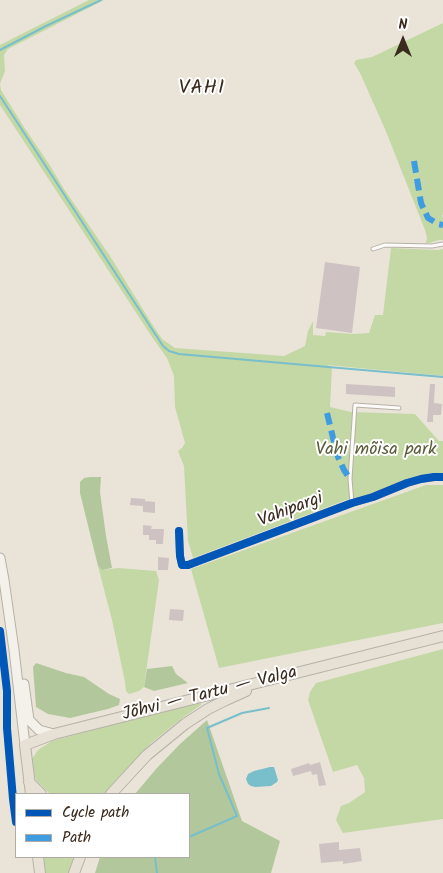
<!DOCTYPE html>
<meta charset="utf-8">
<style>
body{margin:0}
#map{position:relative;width:443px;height:873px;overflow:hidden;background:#eae4d8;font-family:Kalam,sans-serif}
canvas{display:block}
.legend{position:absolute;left:15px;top:793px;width:175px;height:65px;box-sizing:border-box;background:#fff;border:1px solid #b1aaa5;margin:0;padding:6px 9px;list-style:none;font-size:15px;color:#3b2a1e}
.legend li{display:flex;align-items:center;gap:10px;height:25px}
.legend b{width:25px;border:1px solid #b1aaa5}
.north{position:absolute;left:378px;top:15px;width:50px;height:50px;-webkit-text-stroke:4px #fff;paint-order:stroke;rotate:0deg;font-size:14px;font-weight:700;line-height:20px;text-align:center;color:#3b2a1e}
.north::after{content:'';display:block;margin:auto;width:18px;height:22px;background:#3b2a1e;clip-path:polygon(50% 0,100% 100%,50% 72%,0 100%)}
</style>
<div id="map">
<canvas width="443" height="873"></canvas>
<ul class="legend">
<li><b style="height:6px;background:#0057b8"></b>Cycle path</li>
<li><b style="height:6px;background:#3f9ce0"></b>Path</li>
</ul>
<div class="north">N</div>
</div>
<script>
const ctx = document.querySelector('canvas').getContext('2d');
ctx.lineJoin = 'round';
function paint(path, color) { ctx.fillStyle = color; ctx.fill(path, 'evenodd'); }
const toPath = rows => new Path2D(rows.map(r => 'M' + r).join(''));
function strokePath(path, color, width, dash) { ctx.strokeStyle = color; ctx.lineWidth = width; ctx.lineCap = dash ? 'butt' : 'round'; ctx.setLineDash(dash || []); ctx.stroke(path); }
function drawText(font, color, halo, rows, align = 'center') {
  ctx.font = font + ' Kalam,sans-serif'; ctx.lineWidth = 4; ctx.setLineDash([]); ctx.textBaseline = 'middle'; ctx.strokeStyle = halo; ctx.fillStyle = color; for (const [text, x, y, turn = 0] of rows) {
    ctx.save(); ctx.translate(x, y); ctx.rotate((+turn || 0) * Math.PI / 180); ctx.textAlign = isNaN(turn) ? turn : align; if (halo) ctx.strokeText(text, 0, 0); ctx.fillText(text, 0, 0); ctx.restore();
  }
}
paint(toPath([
 [89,0,104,0,8,49,4,55,5,71,0,84,1,90,24,127,49,164,64,189,110,256,152,324,162,339,175,348,284,356,305,346,308,331,313,321,313,335,325,336,326,332,354,334,369,333,375,315,383,315,391,248,438,250,443,249,443,376,327,365,332,367,330,407,351,412,415,414,439,441,443,441,443,473,430,473,362,497,346,500,193,558,188,541,184,466,178,451,182,448,185,443,175,407,174,376,167,358,152,337,0,105,0,45],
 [443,23,443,214,442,216,443,217,443,240,439,240,429,243,426,243,427,238,425,230,385,129,360,73,354,63,356,60,372,57],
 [426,485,443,485,443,623,219,668,191,569],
 [98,566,103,570,118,568,156,571,159,580,144,687,139,691,129,694,126,691,125,682,112,620],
 [443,649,443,819,343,833,336,820,341,806,349,803,365,792,364,778,357,765,333,772,308,700,310,692,316,683],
 [200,703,201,703,201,705,181,719,151,743,114,783,106,794,50,794,36,780,33,769,32,759,38,750,52,741,133,719],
 [43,857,75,857,69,873,45,873]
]), '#c4d8a5');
paint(toPath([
 [90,477,101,477,100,492,106,536,112,568,102,570,98,566,80,493,80,482,84,478],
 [36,663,66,673,84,677,109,694,120,699,119,705,108,709,70,718,48,714,36,707,33,667],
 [172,666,176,674,188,683,154,691,144,687,147,669],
 [207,720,242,821,280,841,271,873,95,873,100,857,189,857,189,794,135,794,156,769,180,744]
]), '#b2c89c');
paint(toPath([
 [270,767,274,767,278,780,277,782,271,786,255,787,251,786,248,784,246,779,248,774,254,771]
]), '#78becb');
strokePath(toPath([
 [0,50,46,26,101,0],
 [0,96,163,346,169,351,179,354,443,377],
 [189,837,237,816,219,774,207,728,242,713,269,708],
 [155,857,157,873]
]), '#78becb', 2);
paint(toPath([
 [325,262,360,267,352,333,316,328],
 [346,384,395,387,395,397,346,394],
 [430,384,435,384,434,403,442,404,441,415,433,415,433,422,427,422],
 [131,498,145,499,145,501,155,502,155,513,143,512,143,506,130,505],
 [143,525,152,526,151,529,164,529,163,544,156,544,156,540,149,540,149,535,143,535],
 [158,557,169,558,168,570,158,570],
 [170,609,184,610,183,621,169,620],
 [320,762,326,785,319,786,317,774,312,775,311,771,293,776,291,769,309,763,310,765],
 [339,842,339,850,360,848,362,861,343,864,343,861,321,863,319,844]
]), '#cec2c3');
const service = toPath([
 [373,249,385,245,432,246,443,244],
 [352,503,350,479,355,405,399,408]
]);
const minor = toPath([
 [179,531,180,556,182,565,188,565,352,503,373,497,407,483,421,479,434,477,443,477]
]);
const secondary = toPath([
 [0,558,4,580,14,650,25,745],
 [24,684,29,720,39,730,54,734]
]);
const trunk = toPath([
 [29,782,41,794],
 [31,794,25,745,54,734,443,636],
 [111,794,147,755,185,724,208,709,226,700,246,691],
 [38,857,40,873],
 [74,873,80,857]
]);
strokePath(service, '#b6b1a8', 5);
strokePath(minor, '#b6b1a8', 8);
strokePath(secondary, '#b6b1a8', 11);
strokePath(trunk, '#b6b1a8', 12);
strokePath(service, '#fcfbf9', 3);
strokePath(minor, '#fcfbf9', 6);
strokePath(secondary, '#f4f1eb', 9);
strokePath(trunk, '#e7e1d5', 10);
strokePath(toPath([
 [414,161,421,203,428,218,438,224,443,225],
 [327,413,334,442,338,457,344,470,350,479]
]), '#3f9ce0', 6, [12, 6]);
strokePath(toPath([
 [179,531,180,556,182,565,188,565,352,503,373,497,407,483,421,479,434,477,443,477],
 [0,631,7,691,7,728,13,799,16,822]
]), '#0057b8', 8);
drawText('18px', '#5b5c3a', '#fff', [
 ["Vahi mõisa park",376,451]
]);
drawText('18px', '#3b2a1e', '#fff', [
 ["Vahipargi",291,511,-21],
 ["Jõhvi — Tartu — Valga",210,695,-14]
]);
ctx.letterSpacing = '1px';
drawText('20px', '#3b2a1e', '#fff', [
 ["VAHI",202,90]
]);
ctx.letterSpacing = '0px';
</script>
